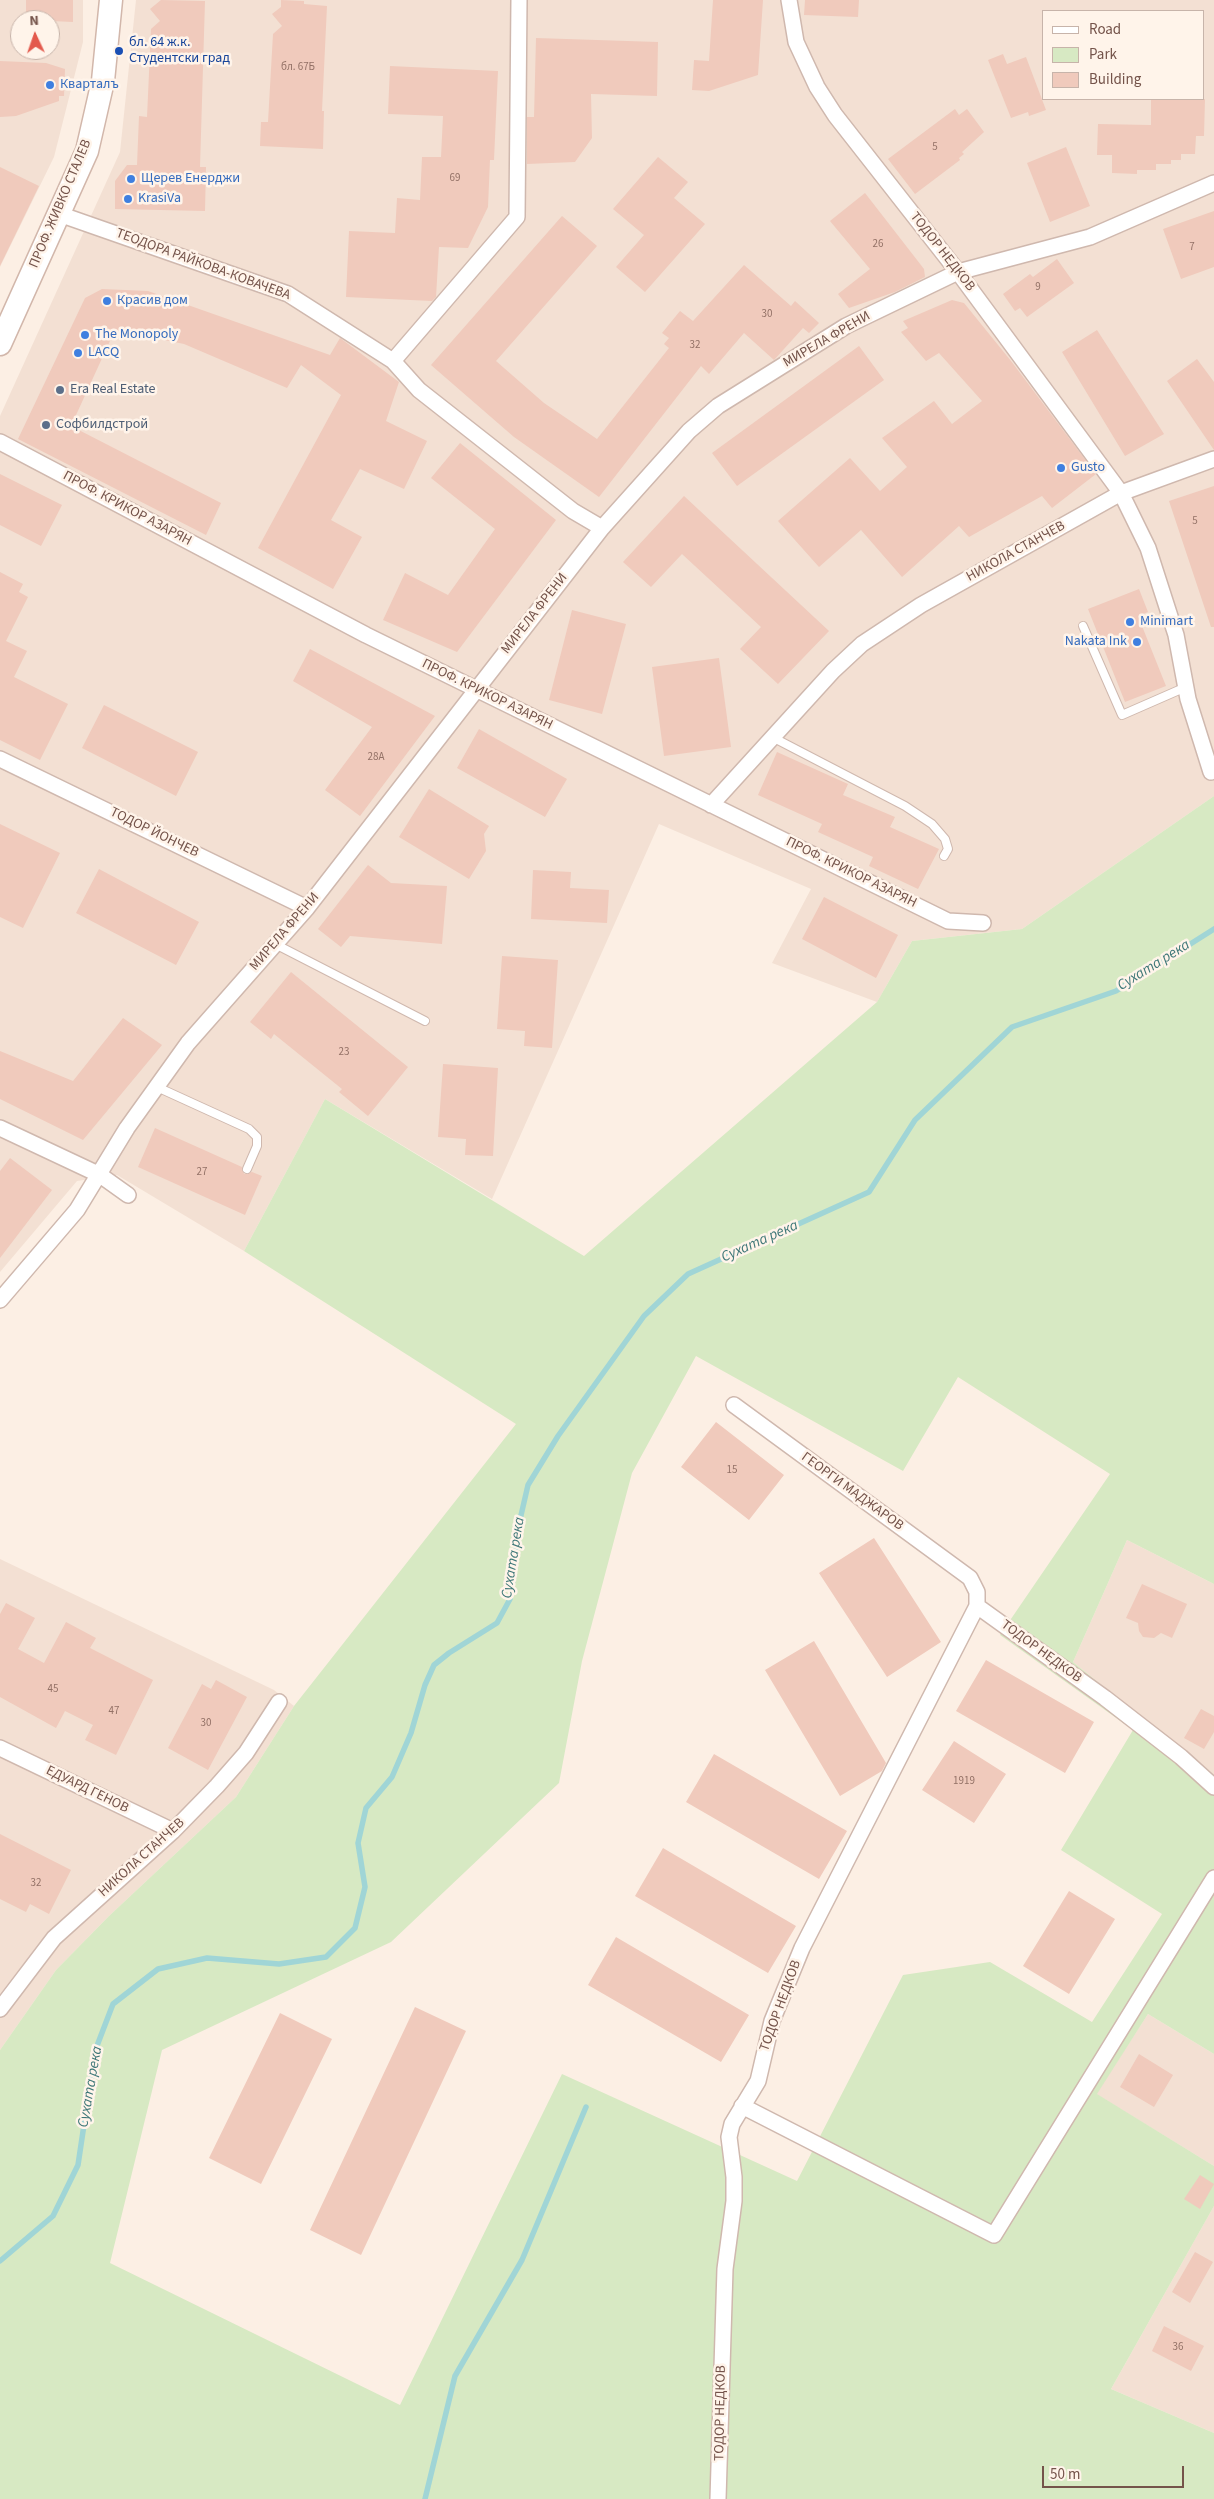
<!DOCTYPE html>
<meta charset="utf-8">
<style>
body{margin:0}
#map{position:relative;width:1214px;height:2499px;overflow:hidden;background:#fcefe4;font-family:"Source Sans 3",sans-serif}
canvas{display:block}
.legend{position:absolute;left:1042px;top:10px;width:162px;height:90px;box-sizing:border-box;background:#fff4ea;border:1px solid #c7b4aa;margin:0;padding:6px 9px;list-style:none;font-size:15px;color:#74534a}
.legend li{display:flex;align-items:center;gap:10px;height:25px}
.legend b{width:25px;border:1px solid #c7b4aa}
.north{position:absolute;left:10px;top:10px;width:50px;height:50px;box-sizing:border-box;background:#fff4ea;border:1px solid #c7b4aa;border-radius:50%;rotate:357deg;font-size:14px;font-weight:700;line-height:20px;text-align:center;color:#74534a}
.north::after{content:'';display:block;margin:auto;width:18px;height:22px;background:#e3594c;clip-path:polygon(50% 0,100% 100%,50% 72%,0 100%)}
.scale{position:absolute;left:1042px;top:2466px;width:142px;height:22px;box-sizing:border-box;border:2px solid #74534a;border-top:0;padding-left:6px;font-size:15px;line-height:18px;white-space:nowrap;color:#74534a;-webkit-text-stroke:4px #fff4ea;paint-order:stroke}
</style>
<div id="map">
<canvas width="1214" height="2499"></canvas>
<ul class="legend">
<li><b style="height:6px;background:#fff"></b>Road</li>
<li><b style="height:14px;background:#d7e9c3"></b>Park</li>
<li><b style="height:14px;background:#f0cabc"></b>Building</li>
</ul>
<div class="north">N</div>
<div class="scale">50 m</div>
</div>
<script>
const ctx = document.querySelector('canvas').getContext('2d');
ctx.lineJoin = 'round';
function paint(path, color) { ctx.fillStyle = color; ctx.fill(path, 'evenodd'); }
const toPath = rows => new Path2D(rows.map(r => 'M' + r).join(''));
function strokePath(path, color, width, dash) { ctx.strokeStyle = color; ctx.lineWidth = width; ctx.lineCap = dash ? 'butt' : 'round'; ctx.setLineDash(dash || []); ctx.stroke(path); }
function drawText(font, color, halo, rows, align = 'center') {
  ctx.font = font + ' "Source Sans 3",sans-serif'; ctx.lineWidth = 5; ctx.setLineDash([]); ctx.textBaseline = 'middle'; ctx.strokeStyle = halo; ctx.fillStyle = color; for (const [text, x, y, turn = 0] of rows) {
    ctx.save(); ctx.translate(x, y); ctx.rotate((+turn || 0) * Math.PI / 180); ctx.textAlign = isNaN(turn) ? turn : align; if (halo) ctx.strokeText(text, 0, 0); ctx.fillText(text, 0, 0); ctx.restore();
  }
}
paint(toPath([
 [0,0,83,0,83,42,54,157,0,267],
 [20,20,50,20,50,50,20,50],
 [136,0,1214,0,1214,796,1022,929,912,941,877,1002,772,963,811,889,659,824,492,1199,325,1099,244,1251,117,1175,77,1181,0,1272,0,416,120,152],
 [1043,11,1203,11,1203,99,1043,99],
 [1127,1540,1214,1584,1214,1776,1073,1662],
 [0,1559,274,1690,294,1706,236,1797,109,1916,56,1970,0,2050],
 [1148,2014,1214,2054,1214,2166,1096,2094],
 [1214,2206,1214,2433,1111,2389]
]), '#f3e0d3');
paint(toPath([
 [1214,796,1214,1584,1127,1540,1073,1662,1214,1776,1214,2054,1148,2014,1097,2094,1214,2166,1214,2206,1111,2389,1214,2433,1214,2499,0,2499,0,2050,56,1970,109,1916,236,1797,294,1706,516,1424,244,1251,325,1099,584,1256,877,1002,912,941,1022,929],
 [696,1356,903,1471,958,1377,1110,1474,1000,1635,1133,1730,1061,1850,1162,1914,1092,2022,990,1962,903,1975,797,2181,562,2074,400,2405,110,2263,162,2050,391,1942,559,1783,582,1661,632,1473]
]), '#d7e9c3');
strokePath(toPath([
 [0,2261,53,2216,78,2165,95,2051,113,2004,158,1969,207,1958,279,1964,326,1957,355,1928,365,1887,358,1843,366,1808,392,1777,411,1733,425,1685,434,1665,449,1653,497,1623,510,1599,515,1566,516,1537,528,1485,558,1436,644,1316,688,1274,869,1192,915,1120,1012,1027,1116,991,1214,929],
 [425,2499,455,2376,522,2260,586,2107]
]), '#a0d5d6', 5.5);
paint(toPath([
 [26,0,73,0,73,22,29,20,29,18,26,18],
 [161,0,205,1,200,167,206,167,205,211,115,209,115,181,127,165,137,165,139,116,147,117,151,29,160,21,150,9],
 [281,0,304,1,304,4,327,6,322,111,324,111,323,149,260,146,261,122,268,122,273,34,282,26,272,14,281,7],
 [713,0,763,0,758,75,709,91,692,90,694,60,709,61],
 [805,0,859,0,858,17,804,15],
 [536,38,658,42,657,96,591,94,592,138,575,162,527,164,527,117,534,117],
 [1003,54,1007,64,1026,57,1046,110,1029,116,1028,112,1011,118,988,60],
 [0,61,46,63,65,69,64,96,59,96,59,101,16,116,0,117],
 [390,66,498,71,494,160,490,160,488,207,468,248,439,247,436,297,432,301,346,297,349,231,395,233,397,198,420,200,422,157,441,157,443,116,388,114],
 [1151,99,1205,99,1204,136,1196,136,1195,154,1181,154,1181,160,1171,160,1171,164,1156,164,1156,170,1137,170,1137,174,1112,173,1112,155,1097,155,1098,124,1151,125],
 [955,109,959,115,967,109,984,132,962,152,964,154,959,158,960,160,915,194,888,159],
 [1066,147,1090,206,1050,222,1027,163],
 [658,157,688,182,674,198,705,224,645,292,616,267,644,235,613,209],
 [0,167,39,186,0,266],
 [865,193,924,269,925,277,895,292,849,308,838,294,870,269,830,221],
 [1214,211,1214,267,1181,279,1163,229],
 [562,216,597,246,496,361,544,403,597,439,669,348,664,344,669,338,662,333,680,311,693,321,744,265,791,306,795,301,819,323,809,333,803,328,774,360,744,333,709,374,701,366,599,497,514,437,431,365],
 [1057,259,1074,283,1027,317,1020,308,1015,311,1003,294,1030,274,1033,277],
 [102,289,148,291,330,355,340,338,399,382,386,421,427,441,404,489,360,469,331,520,362,537,333,589,258,548,341,395,301,365,287,388,184,344,115,330,71,426,221,503,206,535,18,439,85,298],
 [952,300,964,303,1011,361,1096,474,1052,508,1042,496,969,537,959,526,902,577,861,530,819,567,778,521,850,458,880,491,907,467,882,438,934,401,952,424,982,401,939,353,926,361,901,332,908,328,903,321],
 [1097,330,1164,434,1125,456,1062,352],
 [859,346,884,380,737,486,712,453],
 [1197,359,1214,382,1214,450,1167,381],
 [460,443,556,520,457,652,383,620,405,573,448,595,495,529,431,478],
 [0,474,62,505,41,546,0,525],
 [1214,486,1214,627,1211,627,1169,501],
 [684,496,829,631,778,684,740,649,761,627,682,554,651,587,623,562],
 [0,572,23,584,19,592,28,597,6,641,27,651,14,677,68,704,40,760,0,740],
 [1139,589,1148,612,1138,616,1166,686,1125,702,1088,609],
 [572,610,626,624,602,714,549,700],
 [310,649,435,716,360,816,325,790,372,727,293,681],
 [719,658,731,747,664,756,652,667],
 [104,705,198,752,176,796,82,748],
 [479,729,567,779,545,817,457,768],
 [777,752,848,784,843,795,895,817,890,827,939,849,918,889,869,866,873,857,818,832,822,824,758,795],
 [429,789,489,826,484,834,486,851,469,879,399,837],
 [0,824,60,853,23,928,0,917],
 [368,865,391,883,447,886,442,944,350,936,341,947,318,929],
 [99,869,199,922,176,965,76,913],
 [533,870,571,872,570,888,609,890,607,923,531,919],
 [824,897,898,935,876,978,802,939],
 [502,956,558,960,552,1048,524,1046,525,1031,497,1029],
 [291,972,408,1067,368,1116,339,1092,342,1089,274,1034,271,1039,250,1022],
 [123,1018,162,1045,83,1140,0,1099,0,1051,73,1081],
 [443,1064,498,1068,493,1156,465,1155,466,1139,438,1137],
 [155,1128,242,1167,244,1174,252,1172,262,1176,245,1215,138,1167],
 [10,1158,52,1190,0,1258,0,1171],
 [716,1422,784,1475,749,1520,681,1467],
 [874,1538,941,1642,887,1677,819,1573],
 [1142,1584,1187,1604,1172,1638,1161,1633,1154,1638,1143,1637,1139,1631,1138,1623,1126,1618],
 [6,1603,35,1618,18,1649,44,1663,66,1622,96,1638,90,1648,153,1680,116,1755,85,1740,93,1725,65,1711,56,1728,0,1697,0,1614],
 [814,1641,886,1763,882,1771,840,1796,765,1670],
 [986,1660,1094,1722,1065,1773,956,1711],
 [216,1680,247,1697,208,1770,168,1748,202,1684,211,1689],
 [1201,1709,1214,1716,1214,1732,1204,1749,1184,1738],
 [954,1741,1006,1774,974,1823,922,1790],
 [714,1754,847,1831,819,1879,686,1802],
 [0,1834,71,1870,49,1914,30,1904,26,1912,0,1899],
 [663,1848,796,1926,768,1973,635,1896],
 [1069,1891,1115,1919,1069,1994,1023,1966],
 [616,1937,749,2015,721,2062,588,1985],
 [415,2007,466,2031,361,2255,310,2230],
 [280,2013,332,2039,261,2184,209,2158],
 [1139,2054,1173,2075,1154,2107,1120,2087],
 [1200,2175,1214,2184,1200,2209,1184,2199],
 [1195,2252,1213,2262,1190,2303,1172,2292],
 [1164,2326,1204,2346,1191,2371,1152,2351]
]), '#f0cabc');
const lane = toPath([
 [1083,626,1122,715,1186,687],
 [774,738,905,806,932,824,945,839,948,849,944,856],
 [275,944,425,1021],
 [157,1087,249,1129,257,1137,257,1146,247,1169]
]);
const street = toPath([
 [789,0,796,42,817,87,835,115,958,272,1121,493,1148,548,1176,635,1188,699,1211,772,1214,770],
 [59,214,288,294,393,361,419,390,573,511,602,528],
 [393,361,517,217,519,0],
 [0,442,366,635,948,921,983,923],
 [0,759,307,908],
 [711,805,833,671,862,644,921,605,1121,493,1214,459],
 [0,1128,100,1175,128,1195],
 [0,1300,77,1210,127,1128,188,1043,307,908,602,528,689,431,718,406,846,326,958,272,1090,237,1214,183],
 [977,1606,1105,1698,1181,1757,1214,1787],
 [0,1748,173,1831],
 [0,2009,54,1938,173,1831,217,1786,246,1753,279,1702],
 [742,2106,994,2235,1214,1878],
 [718,2499,725,2269,734,2201,734,2177,729,2137,732,2124,758,2081,772,2021,802,1948,977,1606,977,1592,970,1578,734,1405]
]);
const secondary = toPath([
 [0,344,87,151,103,81,111,0]
]);
strokePath(lane, '#cfb8ae', 10);
strokePath(street, '#cfb8ae', 18);
strokePath(secondary, '#d2b7ab', 25);
strokePath(lane, '#fff', 8);
strokePath(street, '#fff', 15);
strokePath(secondary, '#fff', 22);
for (const [x, y, r, color] of [
 [119,51,5,"#1a4fb4"],
 [50,85,5,"#3f7fe0"],
 [131,179,5,"#3f7fe0"],
 [128,199,5,"#3f7fe0"],
 [107,301,5,"#3f7fe0"],
 [85,335,5,"#3f7fe0"],
 [78,353,5,"#3f7fe0"],
 [60,390,5,"#5c6f8a"],
 [46,425,5,"#5c6f8a"],
 [1061,468,5,"#3f7fe0"],
 [1130,622,5,"#3f7fe0"],
 [1137,642,5,"#3f7fe0"]
]) { const dot = new Path2D(); dot.arc(x, y, r, 0, 2 * Math.PI); ctx.fillStyle = color; ctx.fill(dot); strokePath(dot, '#fff4ea', 2); }
drawText('11px', '#937166', null, [
 ["бл. 67Б",298,68],
 ["5",935,148],
 ["69",455,179],
 ["26",878,245],
 ["7",1192,248],
 ["9",1038,288],
 ["30",767,315],
 ["32",695,346],
 ["5",1195,522],
 ["28А",376,758],
 ["23",344,1053],
 ["27",202,1173],
 ["15",732,1471],
 ["45",53,1690],
 ["47",114,1712],
 ["30",206,1724],
 ["1919",964,1782],
 ["32",36,1884],
 ["36",1178,2348]
]);
drawText('14px', '#164399', '#fff4ea', [
 ["бл. 64 ж.к.",129,43],
 ["Студентски град",129,59]
], 'left');
drawText('14px', '#366cbe', '#fff4ea', [
 ["Кварталъ",60,85],
 ["Щерев Енерджи",141,179],
 ["KrasiVa",138,199],
 ["Красив дом",117,301],
 ["The Monopoly",95,335],
 ["LACQ",88,353],
 ["Gusto",1071,468],
 ["Minimart",1140,622],
 ["Nakata Ink",1127,642,"right"]
], 'left');
drawText('14px', '#74534a', '#fff4ea', [
 ["ПРОФ. ЖИВКО СТАЛЕВ",61,204,-67],
 ["ТОДОР НЕДКОВ",942,252,52],
 ["ТЕОДОРА РАЙКОВА-КОВАЧЕВА",203,265,20],
 ["МИРЕЛА ФРЕНИ",827,340,-30],
 ["ПРОФ. КРИКОР АЗАРЯН",127,509,28],
 ["НИКОЛА СТАНЧЕВ",1016,552,-29],
 ["МИРЕЛА ФРЕНИ",535,614,-52],
 ["ПРОФ. КРИКОР АЗАРЯН",487,695,26],
 ["ТОДОР ЙОНЧЕВ",154,833,26],
 ["ПРОФ. КРИКОР АЗАРЯН",851,873,26],
 ["МИРЕЛА ФРЕНИ",285,932,-49],
 ["ГЕОРГИ МАДЖАРОВ",852,1492,36],
 ["ТОДОР НЕДКОВ",1041,1652,36],
 ["ЕДУАРД ГЕНОВ",87,1790,26],
 ["НИКОЛА СТАНЧЕВ",142,1858,-42],
 ["ТОДОР НЕДКОВ",781,2006,-70],
 ["ТОДОР НЕДКОВ",721,2413,-89]
]);
drawText('14px', '#4e5e75', '#fff4ea', [
 ["Era Real Estate",70,390],
 ["Софбилдстрой",56,425]
], 'left');
drawText('italic 15px', '#3e7778', '#fff4ea', [
 ["Сухата река",1154,966,-32],
 ["Сухата река",760,1242,-24],
 ["Сухата река",514,1558,-81],
 ["Сухата река",91,2087,-80]
]);
</script>
